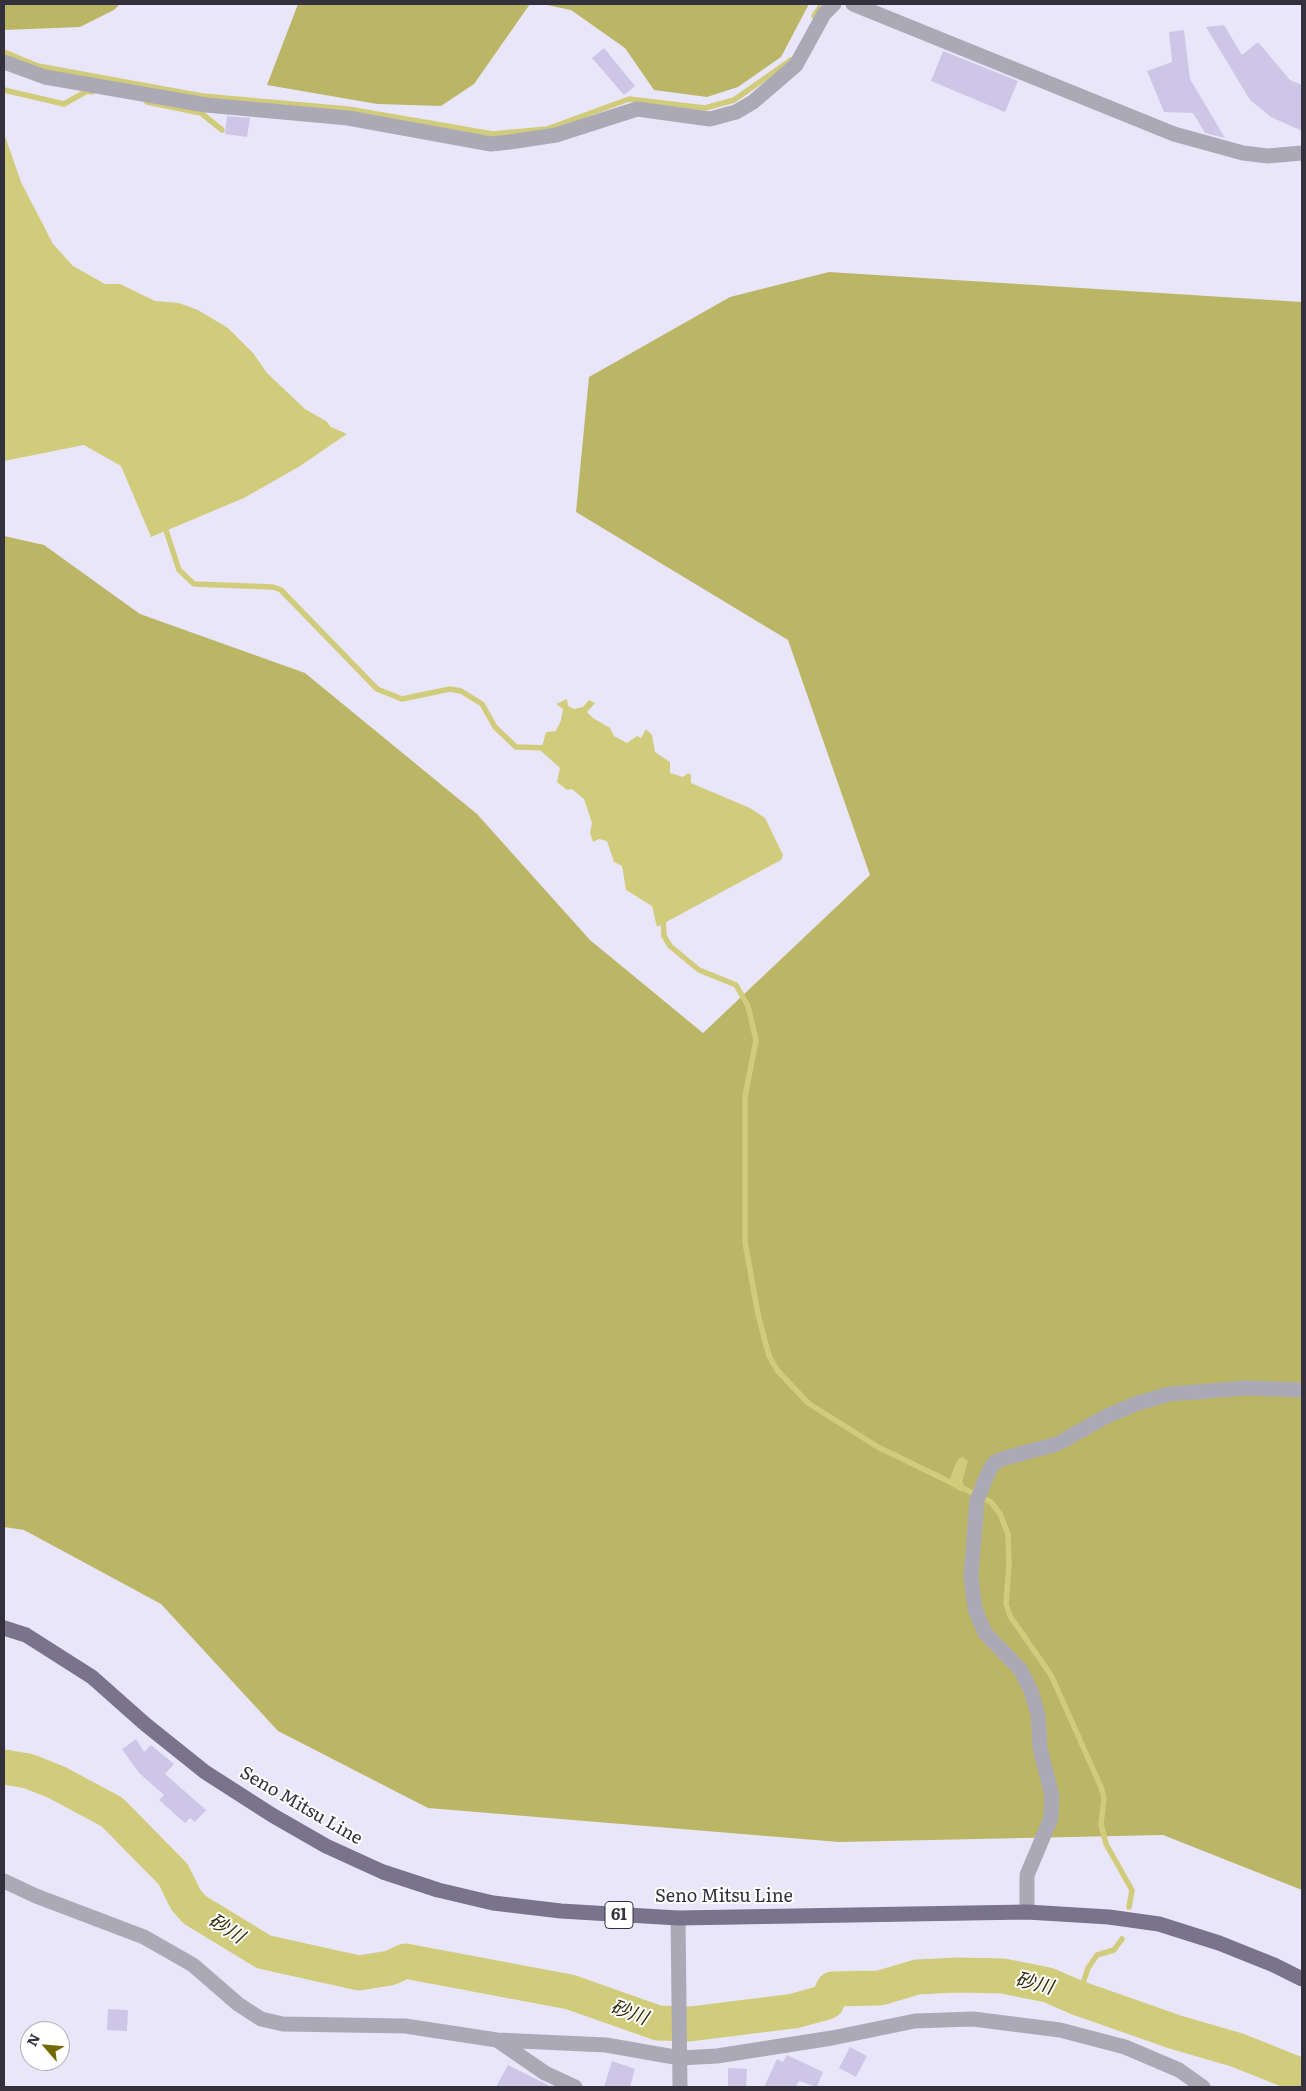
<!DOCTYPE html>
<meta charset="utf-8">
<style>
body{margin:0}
#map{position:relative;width:1306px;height:2091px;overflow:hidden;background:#eae6fa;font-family:Literata,serif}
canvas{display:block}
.frame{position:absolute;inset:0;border:5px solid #34303d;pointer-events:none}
.north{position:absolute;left:20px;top:2021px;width:50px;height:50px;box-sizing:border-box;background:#fff;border:1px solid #aeacb1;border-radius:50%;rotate:297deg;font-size:14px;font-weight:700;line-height:20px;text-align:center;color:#34303d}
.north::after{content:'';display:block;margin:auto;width:18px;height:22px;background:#716a05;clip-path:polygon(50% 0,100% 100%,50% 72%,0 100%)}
</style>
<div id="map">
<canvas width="1306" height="2091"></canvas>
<div class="frame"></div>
<div class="north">N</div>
</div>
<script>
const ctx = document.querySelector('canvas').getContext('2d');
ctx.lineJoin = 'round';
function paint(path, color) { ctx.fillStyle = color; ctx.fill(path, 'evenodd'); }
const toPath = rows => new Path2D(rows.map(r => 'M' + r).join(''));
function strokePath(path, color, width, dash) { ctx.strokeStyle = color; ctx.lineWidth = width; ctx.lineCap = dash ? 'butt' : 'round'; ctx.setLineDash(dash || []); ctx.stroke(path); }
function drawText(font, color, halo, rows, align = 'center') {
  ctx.font = font + ' Literata,"Noto Sans JP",serif'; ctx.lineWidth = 4; ctx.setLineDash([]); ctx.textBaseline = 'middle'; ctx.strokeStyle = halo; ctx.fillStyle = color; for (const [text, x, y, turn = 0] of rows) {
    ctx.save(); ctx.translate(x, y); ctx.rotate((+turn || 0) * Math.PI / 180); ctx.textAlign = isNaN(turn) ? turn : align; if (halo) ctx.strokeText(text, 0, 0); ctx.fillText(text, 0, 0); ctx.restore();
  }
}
paint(toPath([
 [4,4,120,4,114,10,80,27,4,30],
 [298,4,530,4,474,84,441,106,377,104,267,85],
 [542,4,809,4,781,57,738,87,707,97,654,90,625,48,571,10],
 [829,272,1302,302,1302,1890,1163,1835,839,1842,428,1808,278,1731,161,1604,24,1530,4,1527,4,536,44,545,140,614,305,673,477,814,590,940,703,1033,870,875,788,640,576,512,589,377,730,297]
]), '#bbb666');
paint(toPath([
 [4,133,21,182,53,244,73,266,105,284,120,284,155,301,179,303,198,310,228,328,253,353,267,373,305,409,326,421,331,427,347,434,300,466,244,498,151,537,121,466,84,445,4,461],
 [567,699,568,706,574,709,583,707,589,700,595,703,587,712,593,718,610,728,614,736,627,743,637,736,641,738,646,729,652,735,655,752,670,762,670,773,683,777,688,773,691,775,691,783,750,808,765,818,783,855,781,860,657,927,652,906,626,890,622,866,614,862,607,841,599,839,593,842,590,833,592,823,584,799,572,789,567,790,557,782,560,768,541,751,546,732,556,731,561,720,563,709,556,704],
 [963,1457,968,1461,962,1482,964,1485,962,1492,948,1484,955,1465,959,1458]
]), '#d1cc7b');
strokePath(toPath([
 [814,16,822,4],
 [4,52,38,66,202,96,348,109,493,134,547,129,629,99,705,108,734,100,791,60],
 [4,90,64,104,87,91,92,92],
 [147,102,201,113,222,130],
 [164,524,179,570,194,584,273,587,281,590,377,689,402,699,450,689,461,691,482,704,495,727,516,747,548,748],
 [663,917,664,936,670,946,699,970,736,985,748,1006,756,1040,745,1097,745,1242,758,1314,769,1356,777,1370,808,1403,878,1447,991,1502,1000,1514,1008,1534,1009,1564,1006,1604,1010,1616,1051,1675,1101,1787,1104,1798,1101,1824,1106,1844,1132,1890,1129,1907],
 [1078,1998,1088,1968,1097,1955,1114,1950,1122,1939]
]), '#d1cc7b', 5.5);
strokePath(toPath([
 [4,1767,28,1771,56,1782,112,1812,173,1874,186,1900,195,1910,264,1952,359,1973,390,1968,405,1961,570,1992,658,2023,690,2024,794,2011,827,2002,833,1989,880,1988,917,1977,957,1975,1003,1976,1048,1985,1078,1998,1175,2032,1237,2050,1302,2076]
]), '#d1cc7b', 35);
paint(toPath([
 [1224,25,1242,55,1258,42,1290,80,1302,85,1302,131,1271,117,1250,100,1206,27],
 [1184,30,1190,79,1225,138,1205,133,1193,113,1164,112,1147,71,1172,62,1169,32],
 [604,48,635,86,624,95,592,58],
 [943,51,1018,81,1005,112,931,81],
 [227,116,250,118,247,137,225,134],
 [136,1739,144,1752,151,1745,174,1764,165,1774,206,1810,195,1822,190,1818,185,1823,159,1800,164,1795,139,1773,122,1749],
 [108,2009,128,2010,127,2031,107,2030],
 [850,2047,867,2056,856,2077,839,2068],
 [787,2055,823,2072,817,2087,799,2081,796,2087,764,2087,777,2059,783,2062],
 [612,2061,635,2069,630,2087,604,2087],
 [508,2065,552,2087,496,2087],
 [728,2068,747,2069,746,2087,728,2087]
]), '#cec6e7');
strokePath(toPath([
 [853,4,1174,134,1243,153,1268,156,1302,153],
 [4,62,45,77,206,105,348,118,491,144,510,142,556,135,637,109,710,119,736,112,753,102,796,65,824,14,834,4],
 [4,1881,36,1896,144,1937,193,1965,238,2004,261,2019,283,2024,405,2026,497,2040,606,2045,680,2058,717,2056,832,2038,915,2021,973,2019,1060,2030,1125,2047,1179,2070,1203,2087],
 [1027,1912,1027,1875,1051,1818,1052,1796,1040,1748,1038,1715,1031,1691,1020,1669,985,1633,975,1609,971,1576,977,1500,989,1471,995,1462,1005,1458,1057,1444,1107,1416,1135,1404,1169,1394,1247,1388,1302,1390],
 [678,1918,680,2087],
 [497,2040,545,2073,575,2087]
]), '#aca9b7', 15);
strokePath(toPath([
 [4,1628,26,1635,92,1677,145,1724,205,1772,272,1815,326,1846,383,1872,438,1890,493,1903,561,1911,678,1918,1027,1912,1109,1917,1159,1924,1219,1943,1274,1965,1302,1979]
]), '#79738c', 15);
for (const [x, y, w] of [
 [619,1915,28]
]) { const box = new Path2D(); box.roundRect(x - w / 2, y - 13.5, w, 27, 4); ctx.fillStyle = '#fff'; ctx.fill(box); strokePath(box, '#34303d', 1); }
drawText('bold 16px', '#34303d', null, [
 ["61",619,1915]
]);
drawText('18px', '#34303d', '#fff', [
 ["Seno Mitsu Line",301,1806,30],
 ["Seno Mitsu Line",724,1897]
]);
drawText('italic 19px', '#312f0b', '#fff', [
 ["砂川",226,1929,32],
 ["砂川",1034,1984,14],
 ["砂川",629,2013,20]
]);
</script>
